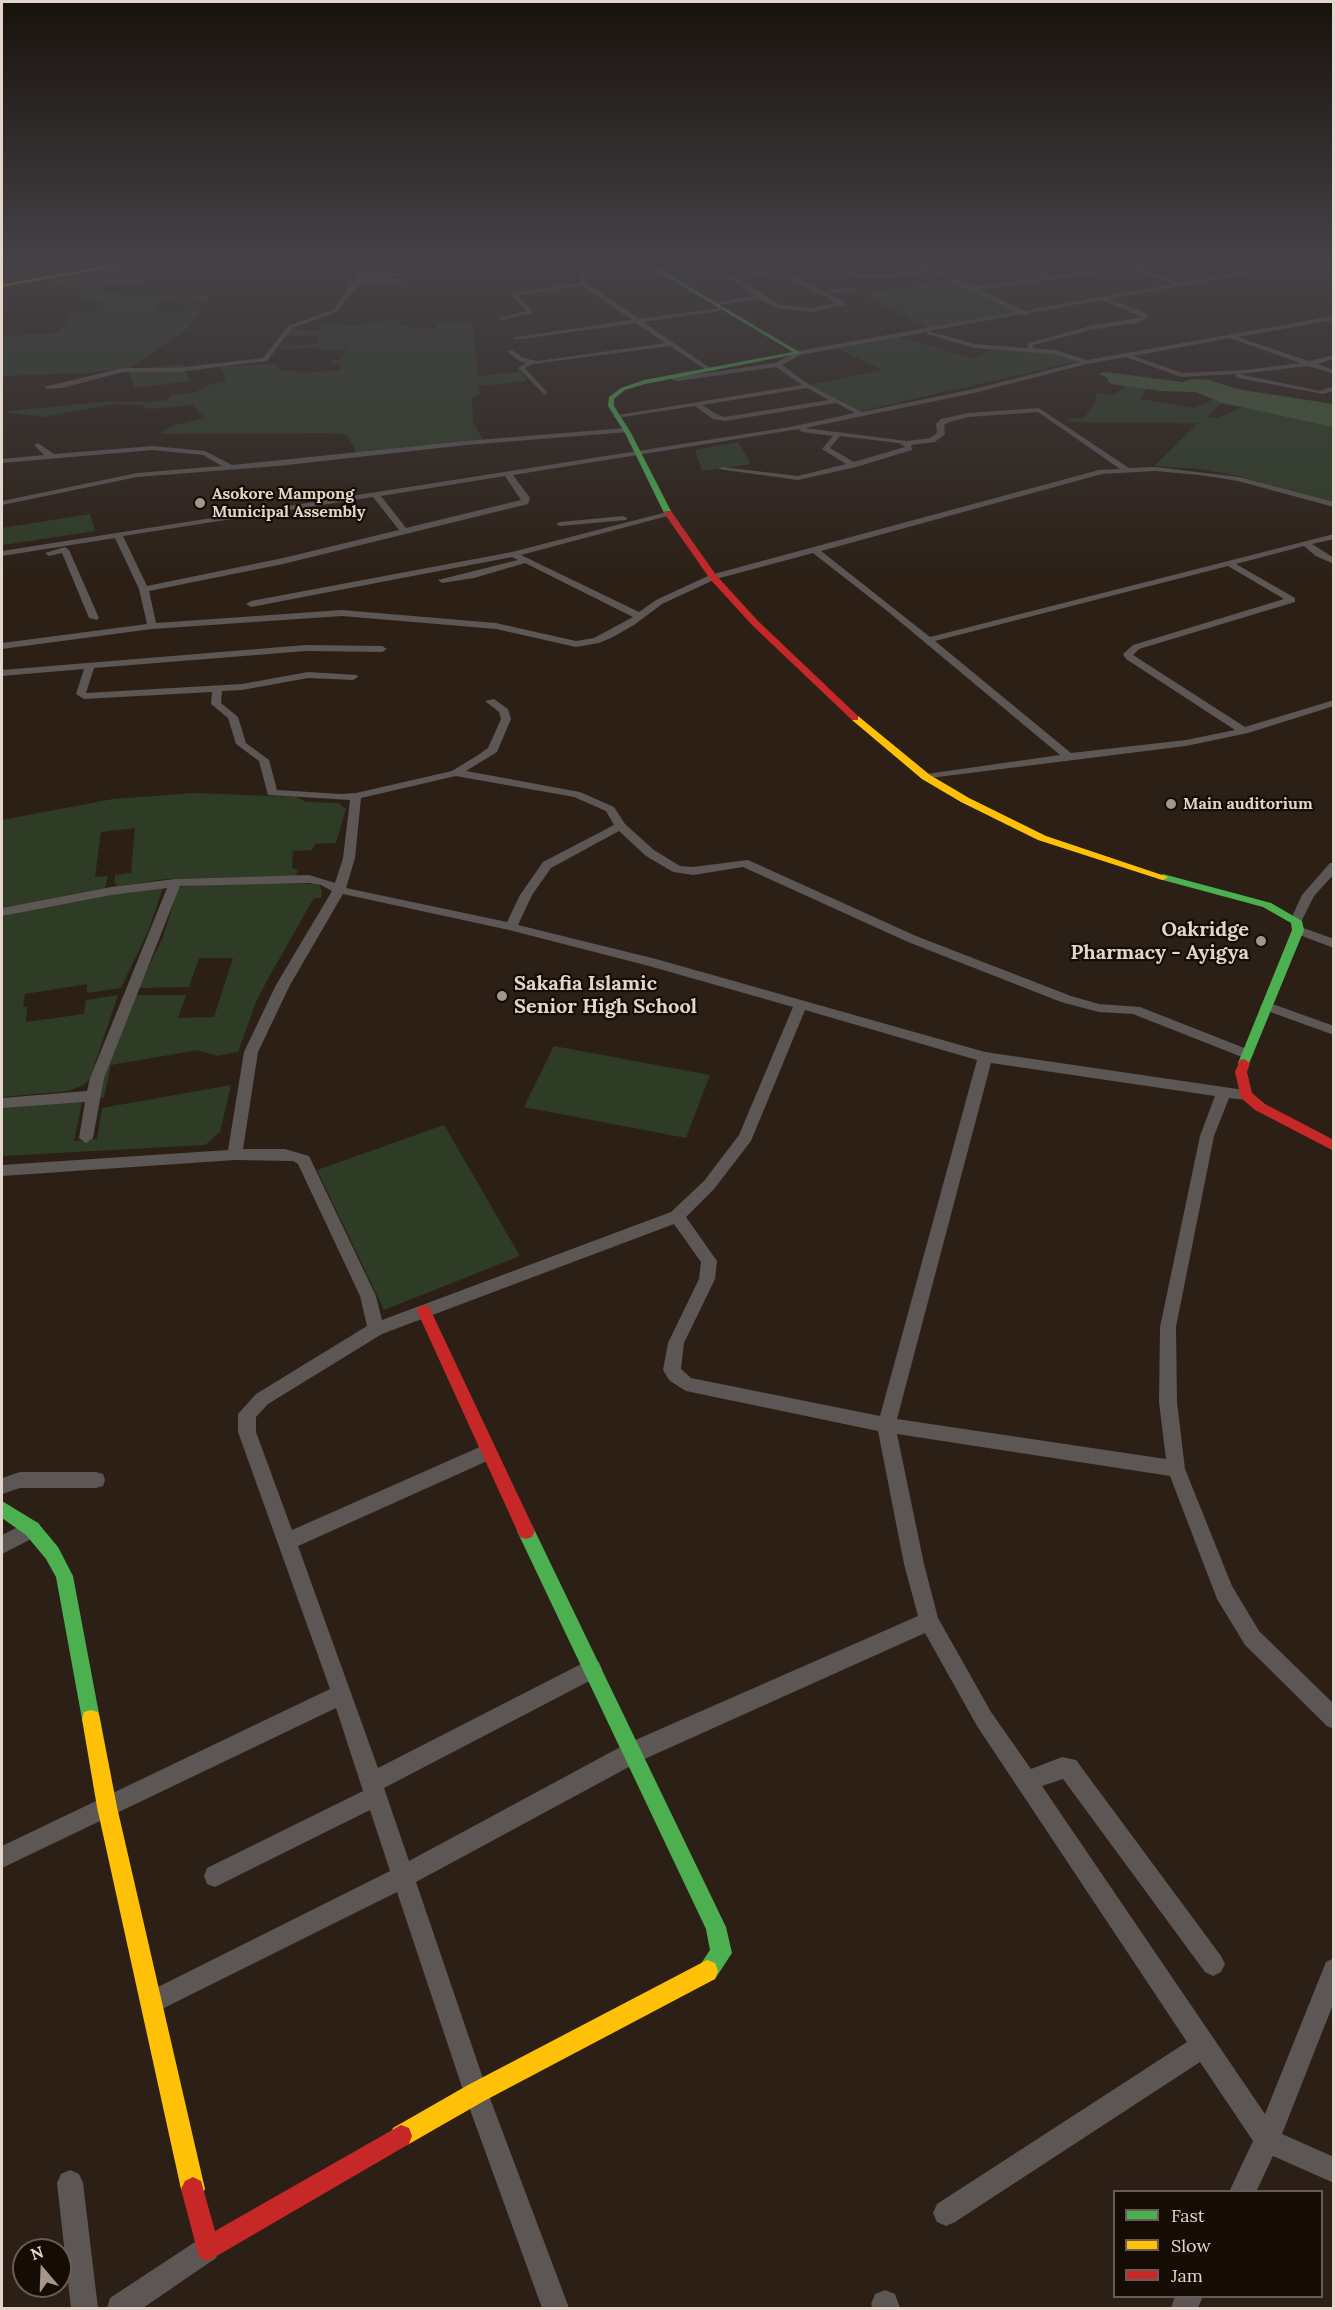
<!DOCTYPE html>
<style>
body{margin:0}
#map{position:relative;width:1335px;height:2310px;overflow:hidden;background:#2c2016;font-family:Lora,serif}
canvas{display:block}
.frame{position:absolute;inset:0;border:3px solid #e4d5ca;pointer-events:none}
.legend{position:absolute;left:1113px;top:2190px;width:210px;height:108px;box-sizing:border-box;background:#150c05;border:2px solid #685c54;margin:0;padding:8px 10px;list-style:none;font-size:18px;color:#e4d5ca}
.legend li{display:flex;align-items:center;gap:12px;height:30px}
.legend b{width:30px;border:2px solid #685c54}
.north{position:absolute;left:12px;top:2238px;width:60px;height:60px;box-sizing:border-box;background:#150c05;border:2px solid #685c54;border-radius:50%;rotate:341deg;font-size:16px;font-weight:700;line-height:24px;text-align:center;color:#e4d5ca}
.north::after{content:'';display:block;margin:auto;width:21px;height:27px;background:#a4968b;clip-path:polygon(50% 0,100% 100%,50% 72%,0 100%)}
</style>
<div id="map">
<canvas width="1335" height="2310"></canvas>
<div class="frame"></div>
<ul class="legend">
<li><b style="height:8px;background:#4caf50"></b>Fast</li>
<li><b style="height:8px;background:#ffc107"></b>Slow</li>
<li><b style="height:8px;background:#c62828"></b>Jam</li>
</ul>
<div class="north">N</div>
</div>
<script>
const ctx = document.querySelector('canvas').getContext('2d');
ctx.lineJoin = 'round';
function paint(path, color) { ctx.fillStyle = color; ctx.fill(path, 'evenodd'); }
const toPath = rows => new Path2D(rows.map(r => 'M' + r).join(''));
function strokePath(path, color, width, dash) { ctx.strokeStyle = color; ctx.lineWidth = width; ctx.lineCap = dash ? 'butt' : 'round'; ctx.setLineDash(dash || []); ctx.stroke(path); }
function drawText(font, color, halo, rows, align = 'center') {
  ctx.font = font + ' Lora,serif'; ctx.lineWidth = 4.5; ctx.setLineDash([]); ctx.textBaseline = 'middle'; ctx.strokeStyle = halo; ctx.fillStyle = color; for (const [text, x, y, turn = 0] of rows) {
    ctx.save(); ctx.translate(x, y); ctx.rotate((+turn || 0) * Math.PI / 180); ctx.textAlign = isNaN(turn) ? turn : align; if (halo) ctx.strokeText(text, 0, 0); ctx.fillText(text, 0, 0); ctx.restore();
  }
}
paint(toPath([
 [169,259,261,259,238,261,234,264,167,269,160,279,138,283,112,283,99,287,100,293,209,295,205,303,193,303,195,299,189,296,160,299,153,310,174,311,187,309,190,305,204,304,189,328,131,367,88,373,2,376,2,336,57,333,74,313,93,312,101,300,80,300,83,291,48,282],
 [301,259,364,259,360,265,297,265],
 [950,280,1020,313,927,328,863,294],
 [392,320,401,320,398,325,424,329,435,329,439,323,473,323,478,376,520,372,528,381,478,386,480,394,472,397,473,421,483,440,357,454,347,435,330,433,160,434,171,426,204,418,193,405,149,409,141,405,115,404,43,417,2,412,98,402,150,402,170,399,170,395,196,392,205,386,226,381,221,367,267,364,278,365,279,371,291,370,300,373,341,370,341,364,330,363,330,361,342,359,347,349,323,351,318,347,286,350,273,346,273,344,307,346,318,341,318,336,281,336,280,333,291,329,319,331,322,326,317,325,321,323,352,326],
 [900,337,973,359,990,350,1039,352,1063,355,1079,361,862,411,809,385,882,370,836,348],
 [182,364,190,381,135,388,128,370],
 [1127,385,1147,388,1140,399,1194,408,1214,399,1222,403,1207,417,1218,418,1242,407,1333,427,1333,500,1325,503,1239,476,1200,469,1154,466,1198,423,1070,422,1066,419,1085,417,1096,401,1096,393,1114,395],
 [738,442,751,464,702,471,695,450],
 [90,514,95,531,3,545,2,528],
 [195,793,297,797,306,802,339,803,346,809,336,843,315,844,312,850,293,851,292,868,298,870,296,876,165,879,118,886,115,883,115,875,131,873,135,828,101,832,95,877,108,876,105,888,2,908,2,820,113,799],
 [238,883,314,884,320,886,322,891,321,898,314,898,269,977,256,1002,238,1052,217,1056,198,1050,111,1065,104,1098,99,1097,107,1064,133,995,186,995,178,1018,214,1017,233,958,199,958,189,987,138,988,163,937,178,889,183,886],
 [163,887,149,929,121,988,87,993,87,984,25,994,23,1007,27,1007,26,1022,84,1014,86,1000,118,995,90,1078,84,1085,68,1091,2,1097,2,916,90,897],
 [554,1046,710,1075,686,1138,524,1107],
 [231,1085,220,1132,205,1145,2,1156,2,1107,52,1102,82,1103,74,1141,97,1139,102,1108],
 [444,1125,520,1256,384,1310,317,1170]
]), '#2e3c25');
paint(toPath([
 [1105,372,1183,382,1192,379,1209,380,1237,389,1333,404,1333,427,1222,403,1196,392,1161,391,1111,384,1108,381,1108,378,1099,374]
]), '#435d37');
paint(toPath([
 [14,259,20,259,12,266,75,259,4,270,14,259],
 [372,259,378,259,370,269,405,259,413,259,371,272,460,276,372,276,405,280,395,285,359,284,337,312,292,328,267,361,177,372,123,372,62,388,47,389,44,387,123,368,177,368,263,358,288,326,333,310,353,281,372,259],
 [364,277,372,280,394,281,361,280,364,277],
 [529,259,535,259,552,272,547,273,529,259],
 [676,259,690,259,597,272,585,279,586,283,639,319,722,308,720,311,643,322,710,368,710,370,706,370,670,346,533,364,525,368,547,392,545,395,518,368,526,363,519,361,507,351,512,350,523,358,538,361,665,343,636,323,514,340,516,337,632,320,582,286,520,295,518,296,533,313,501,320,498,318,527,311,512,295,517,292,580,283,580,277,596,268,676,259],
 [747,259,754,259,777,269,822,262,817,259,824,259,859,274,878,275,926,269,906,259,913,259,974,287,1045,277,1006,259,1013,259,1052,276,1128,267,1110,259,1133,265,1157,259,1179,262,1201,259,1216,263,1213,265,1196,261,1179,266,1163,263,1139,267,1179,283,1294,263,1292,266,1109,299,1142,311,1149,317,1137,323,1090,330,1034,345,1032,348,1055,350,1087,360,1334,316,1334,320,1237,337,1309,361,1334,355,1334,359,1317,364,1334,370,1334,374,1308,366,1239,374,1320,391,1334,386,1334,391,1323,394,1238,378,1235,376,1236,374,1181,377,1126,357,1087,364,974,393,805,428,907,441,930,438,937,433,936,424,941,419,968,413,1039,408,1129,468,1155,467,1239,477,1334,502,1334,507,1238,481,1200,475,1155,471,1102,474,821,551,930,637,1334,534,1334,539,1312,544,1334,558,1334,564,1316,556,1304,546,1236,564,1295,598,1295,602,1139,649,1133,655,1245,727,1334,700,1334,706,1248,733,1186,746,922,779,920,777,926,774,1060,755,886,610,813,553,716,579,662,604,634,625,611,638,599,643,576,647,496,629,342,616,152,629,2,649,2,643,147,624,139,589,115,538,2,556,2,551,790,427,855,413,836,403,725,421,713,419,695,406,616,418,612,416,802,385,776,367,678,381,667,378,667,376,678,377,775,363,798,351,1016,312,932,272,878,279,858,278,828,264,783,271,822,291,858,287,856,290,827,293,845,303,845,305,811,312,778,308,759,299,713,306,715,303,755,296,728,277,770,270,747,259],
 [1136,270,1172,284,1024,311,980,290,1105,272,1136,270],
 [776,272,788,277,837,303,811,308,781,305,736,278,776,272],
 [1102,300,1142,317,1090,326,1029,343,1027,348,974,344,929,331,1022,314,1026,316,1029,313,1102,300],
 [927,332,927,334,974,348,1054,354,1080,362,974,389,862,412,810,385,782,365,800,355,927,332],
 [1230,338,1300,363,1245,370,1182,373,1134,356,1230,338],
 [807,388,829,400,725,417,718,415,702,405,807,388],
 [1038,412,1120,469,1099,470,710,575,656,600,639,612,521,555,671,515,671,511,512,552,251,601,246,604,251,607,512,557,518,560,438,580,442,583,474,578,525,563,633,617,594,638,576,641,496,623,342,610,156,623,149,591,283,564,528,504,530,498,513,475,799,429,802,432,833,436,822,449,846,464,798,476,722,467,718,469,798,480,856,467,912,450,911,445,935,442,945,434,944,425,947,423,968,417,1038,412],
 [840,436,899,443,905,447,854,462,830,448,840,436],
 [505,476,521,500,406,528,381,496,505,476],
 [373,497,399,530,283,558,147,586,123,536,373,497],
 [1228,566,1284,599,1133,645,1123,654,1126,659,1235,730,1186,740,1071,753,935,641,1228,566],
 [625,428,628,432,466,445,278,466,137,477,2,505,2,501,137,473,222,466,203,455,153,450,2,463,2,459,44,455,34,445,38,443,54,454,153,446,205,451,232,465,466,441,625,428],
 [623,516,627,518,626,520,560,526,556,524,560,522,623,516],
 [65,547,69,550,99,618,97,620,89,618,62,553,49,556,45,553,65,547],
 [306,645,382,646,387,649,382,652,306,651,94,668,86,693,242,684,308,672,357,675,358,677,353,680,308,678,242,690,222,691,221,703,238,717,246,743,269,760,277,790,341,794,356,793,452,771,478,755,488,748,501,719,499,712,485,701,494,699,508,709,511,719,497,752,466,771,580,792,614,807,625,824,654,850,680,866,693,867,748,860,916,936,1071,996,1099,1004,1140,1007,1252,1051,1254,1054,1247,1059,1133,1014,1099,1012,1061,1002,908,942,743,867,693,875,673,872,646,856,619,831,551,868,532,895,518,925,656,959,985,1052,1251,1091,1253,1095,1251,1099,1246,1100,1229,1098,1214,1136,1176,1327,1177,1402,1185,1469,1232,1586,1259,1631,1334,1704,1334,1729,1327,1726,1245,1645,1217,1599,1170,1476,897,1434,924,1564,938,1618,991,1712,1031,1769,1062,1757,1076,1760,1221,1956,1225,1964,1221,1972,1213,1976,1205,1972,1063,1779,1042,1786,1265,2114,1326,1962,1334,1958,1334,2002,1282,2134,1334,2157,1334,2183,1273,2156,1256,2192,1229,2192,1253,2141,1200,2062,955,2222,946,2226,937,2222,933,2213,937,2204,1187,2042,977,1726,925,1633,640,1761,416,1882,488,2093,569,2308,542,2308,464,2093,397,1892,160,2010,152,2014,144,2010,140,2002,144,1994,390,1871,370,1810,215,1887,207,1884,204,1876,207,1868,363,1791,336,1708,2,1868,2,1846,330,1689,238,1432,238,1414,256,1394,367,1326,360,1296,298,1164,293,1161,235,1160,2,1176,2,1165,228,1150,244,1052,276,985,332,891,321,885,309,883,180,886,104,1078,93,1138,86,1143,79,1138,85,1102,2,1108,2,1098,87,1091,90,1078,167,888,111,895,2,916,2,908,111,887,175,879,309,875,335,883,343,858,350,800,268,795,259,761,236,744,228,718,211,704,212,692,84,699,76,694,84,669,2,676,2,670,306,645],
 [456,776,574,797,606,811,614,825,543,862,520,895,507,922,346,888,355,858,361,798,456,776],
 [343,894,509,930,649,966,793,1007,739,1135,704,1181,671,1212,382,1320,376,1296,309,1156,285,1149,243,1149,258,1052,290,985,343,894],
 [805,1010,977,1060,880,1416,691,1378,681,1369,684,1343,715,1279,717,1261,686,1217,714,1189,751,1141,805,1010],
 [991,1063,1215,1096,1200,1136,1160,1327,1159,1402,1166,1459,897,1419,991,1063],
 [674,1224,701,1262,699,1279,668,1343,663,1370,666,1375,670,1381,686,1391,878,1431,904,1564,918,1616,624,1745,409,1861,384,1788,599,1676,602,1669,599,1662,592,1659,585,1662,378,1768,298,1546,494,1458,497,1452,494,1446,488,1444,482,1446,292,1530,256,1432,256,1417,268,1404,382,1334,674,1224],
 [1330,863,1334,863,1334,874,1314,896,1300,924,1292,924,1290,921,1302,895,1330,863],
 [1298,926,1334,939,1334,948,1294,933,1292,930,1298,926],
 [1267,1002,1334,1026,1334,1035,1262,1009,1260,1006,1267,1002],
 [20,1472,96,1472,103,1474,105,1480,103,1486,96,1488,20,1488,2,1494,2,1478,20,1472],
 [32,1520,39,1523,41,1529,39,1535,2,1554,2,1535,32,1520],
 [70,2170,79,2174,83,2183,98,2308,71,2308,57,2183,61,2174,70,2170],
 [207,2236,216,2240,220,2249,216,2258,143,2308,107,2308,110,2298,198,2240,207,2236],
 [885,2290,895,2294,900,2308,873,2308,871,2304,875,2294,885,2290],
 [1175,2296,1203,2296,1198,2308,1171,2308,1175,2296]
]), '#5c5654');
paint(toPath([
 [637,259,642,259,801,353,645,384,625,390,614,399,614,406,631,433,672,513,668,515,664,513,625,433,608,406,609,397,621,388,644,380,793,352,637,259],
 [1163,874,1271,903,1302,921,1304,930,1248,1066,1240,1066,1238,1063,1292,930,1291,923,1263,907,1159,879,1158,877,1163,874],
 [2,1501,38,1523,58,1547,73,1576,100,1719,98,1726,91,1728,84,1726,82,1719,56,1577,46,1559,26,1535,2,1518,2,1501],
 [526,1523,532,1525,726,1927,732,1953,715,1979,707,1982,699,1979,696,1971,710,1950,706,1929,517,1531,520,1525,526,1523]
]), '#4caf50');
paint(toPath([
 [149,259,158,259,2,287,2,284,149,259],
 [852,716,858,716,930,775,969,798,1046,836,1168,877,1163,880,1159,879,1038,840,961,802,922,779,852,720,852,716],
 [91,1710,98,1712,100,1719,117,1807,205,2189,201,2197,193,2201,185,2197,181,2189,97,1807,82,1719,84,1712,91,1710],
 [707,1960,715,1963,718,1971,715,1979,484,2101,409,2144,401,2147,393,2144,390,2136,393,2128,468,2085,707,1960]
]), '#ffc107');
paint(toPath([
 [665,511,671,511,716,575,758,621,858,716,858,720,852,720,752,625,710,579,664,513,665,511],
 [1244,1059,1250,1063,1247,1072,1252,1093,1265,1104,1334,1140,1334,1151,1255,1110,1241,1098,1235,1072,1240,1060,1244,1059],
 [424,1305,429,1307,431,1311,532,1525,535,1531,532,1537,526,1539,520,1537,417,1311,419,1307,424,1305],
 [401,2125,409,2128,412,2136,409,2144,215,2257,207,2261,199,2257,181,2189,185,2181,193,2177,201,2181,215,2231,401,2125]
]), '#c62828');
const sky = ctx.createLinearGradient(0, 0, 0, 582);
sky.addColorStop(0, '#18120c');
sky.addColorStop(0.45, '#454247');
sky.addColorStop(1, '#45424700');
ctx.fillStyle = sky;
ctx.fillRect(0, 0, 1335, 582);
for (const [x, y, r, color] of [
 [200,503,6,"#a4968b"],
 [1171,804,6,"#a4968b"],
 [1261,941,6,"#a4968b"],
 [502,996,6,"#a4968b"]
]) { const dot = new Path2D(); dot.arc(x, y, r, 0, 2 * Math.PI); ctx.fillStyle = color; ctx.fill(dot); strokePath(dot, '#150c05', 2); }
drawText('bold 16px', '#e4d5ca', '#150c05', [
 ["Asokore Mampong",212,494],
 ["Municipal Assembly",212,512],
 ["Main auditorium",1183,804]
], 'left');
drawText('bold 20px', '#e4d5ca', '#150c05', [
 ["Oakridge",1249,930],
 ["Pharmacy - Ayigya",1249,953],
 ["Sakafia Islamic",514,984,"left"],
 ["Senior High School",514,1007,"left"]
], 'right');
</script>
